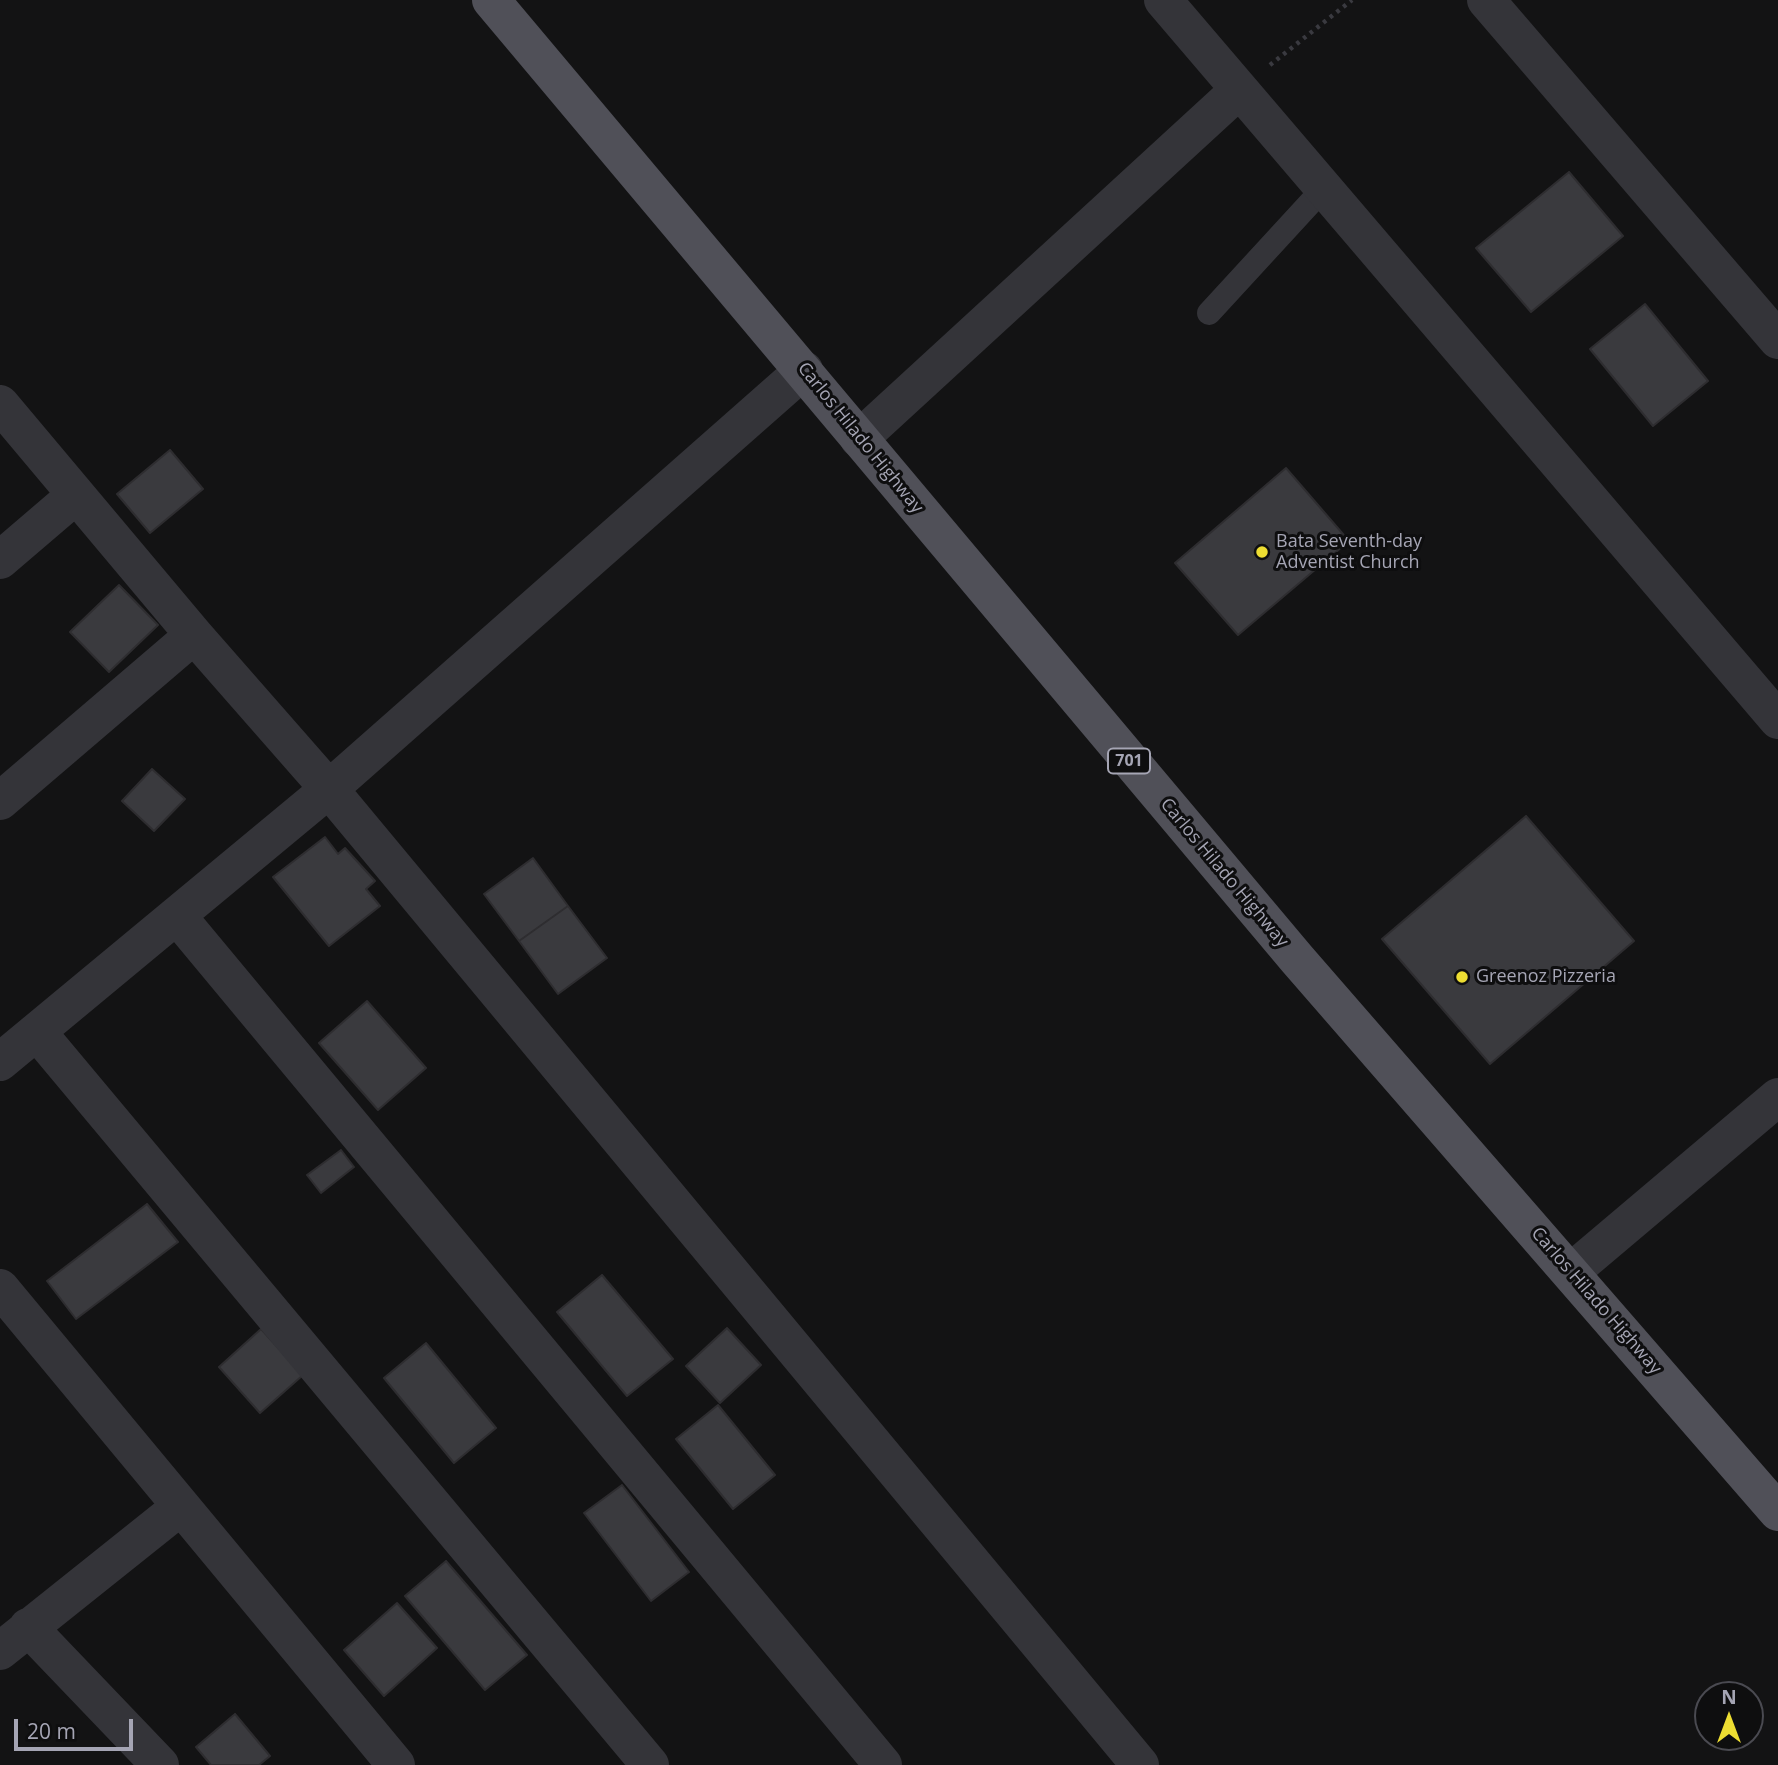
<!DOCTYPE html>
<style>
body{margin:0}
#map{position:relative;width:1778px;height:1765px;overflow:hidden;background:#131314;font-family:"Open Sans",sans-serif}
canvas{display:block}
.north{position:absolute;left:1694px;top:1681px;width:70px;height:70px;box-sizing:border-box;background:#0e0e0f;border:2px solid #4a4a51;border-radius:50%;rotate:0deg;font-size:19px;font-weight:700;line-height:28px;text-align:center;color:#a5a5b4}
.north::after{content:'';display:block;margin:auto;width:24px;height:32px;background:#eddd32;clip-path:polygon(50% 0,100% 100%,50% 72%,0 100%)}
.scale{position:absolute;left:14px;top:1719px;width:119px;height:32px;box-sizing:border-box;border:4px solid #a5a5b4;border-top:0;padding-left:9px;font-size:21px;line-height:24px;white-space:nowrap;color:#a5a5b4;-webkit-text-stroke:5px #0e0e0f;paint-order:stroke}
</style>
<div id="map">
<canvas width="1778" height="1765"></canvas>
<div class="north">N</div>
<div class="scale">20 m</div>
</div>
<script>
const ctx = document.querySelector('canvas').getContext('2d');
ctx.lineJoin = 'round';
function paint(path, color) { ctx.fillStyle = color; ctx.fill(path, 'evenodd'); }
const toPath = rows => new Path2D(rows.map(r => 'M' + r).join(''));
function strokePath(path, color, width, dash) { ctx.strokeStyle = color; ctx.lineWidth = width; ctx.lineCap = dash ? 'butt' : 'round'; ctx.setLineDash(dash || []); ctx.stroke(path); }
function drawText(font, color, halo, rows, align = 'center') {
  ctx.font = font + ' "Open Sans",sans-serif'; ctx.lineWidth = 6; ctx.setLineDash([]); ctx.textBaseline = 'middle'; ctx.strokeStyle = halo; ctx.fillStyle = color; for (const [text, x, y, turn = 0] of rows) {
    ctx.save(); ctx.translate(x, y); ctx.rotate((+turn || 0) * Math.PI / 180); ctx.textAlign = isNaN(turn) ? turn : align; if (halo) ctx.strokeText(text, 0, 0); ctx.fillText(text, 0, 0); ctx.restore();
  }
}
const building = toPath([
 [1569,172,1623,236,1531,312,1476,248,1569,172],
 [1645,304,1708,381,1653,426,1590,349,1645,304],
 [170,450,203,489,150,533,117,494,170,450],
 [1286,468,1349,541,1238,635,1175,563,1286,468],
 [119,585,158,625,109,672,70,632,119,585],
 [152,769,185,799,154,831,122,801,152,769],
 [1526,816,1634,941,1490,1064,1382,939,1526,816],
 [325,837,338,854,345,848,375,881,366,889,380,906,329,946,273,877,325,837],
 [533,858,568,906,519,941,484,894,533,858],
 [568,906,607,958,558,994,519,941,568,906],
 [367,1001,426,1068,378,1110,319,1043,367,1001],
 [341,1150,354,1167,321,1193,307,1175,341,1150],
 [147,1204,178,1242,76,1319,47,1281,147,1204],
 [602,1275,673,1359,627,1396,557,1312,602,1275],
 [727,1328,761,1365,720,1403,686,1366,727,1328],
 [261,1329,303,1375,260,1413,219,1367,261,1329],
 [426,1343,496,1428,454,1463,384,1378,426,1343],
 [718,1405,775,1475,733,1509,676,1439,718,1405],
 [622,1485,689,1572,651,1601,584,1513,622,1485],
 [446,1561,527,1655,485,1690,405,1596,446,1561],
 [397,1603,437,1648,384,1696,344,1650,397,1603],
 [235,1714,270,1756,259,1765,211,1765,196,1747,235,1714]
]);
paint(building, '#3a3a3e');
strokePath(building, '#2e2d30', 2);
strokePath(toPath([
 [1270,65,1352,0]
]), '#3a3a40', 4.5, [3.5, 5]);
strokePath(toPath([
 [1209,313,1323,189]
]), '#343439', 24);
strokePath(toPath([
 [1163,0,1778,720],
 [1486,0,1778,340],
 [0,404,194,635,329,789,1140,1765],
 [859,439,1239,90],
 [0,560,76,495],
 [0,801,194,635],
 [178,917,883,1765],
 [38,1033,650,1765],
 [0,1062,329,789,804,370],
 [1571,1272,1778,1097],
 [0,1288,396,1765],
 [28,1627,160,1765],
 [0,1651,179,1508]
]), '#343439', 38);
strokePath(toPath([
 [491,0,1297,959,1778,1512]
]), '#505058', 38);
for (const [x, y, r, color] of [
 [1262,552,7,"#eddd32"],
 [1462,977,7,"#eddd32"]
]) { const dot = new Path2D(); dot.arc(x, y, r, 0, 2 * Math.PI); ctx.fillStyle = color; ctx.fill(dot); strokePath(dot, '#0e0e0f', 2.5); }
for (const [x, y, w] of [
 [1129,761,42]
]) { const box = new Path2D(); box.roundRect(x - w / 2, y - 12.5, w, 25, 5); ctx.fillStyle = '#0e0e0f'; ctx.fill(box); strokePath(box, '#a5a5b4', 2); }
drawText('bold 16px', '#a5a5b4', null, [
 ["701",1129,761]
]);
drawText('18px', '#a5a5b4', '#0e0e0f', [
 ["Carlos Hilado Highway",860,438,51],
 ["Carlos Hilado Highway",1224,873,50],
 ["Carlos Hilado Highway",1596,1301,49]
]);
drawText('18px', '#a5a5b4', '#0e0e0f', [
 ["Bata Seventh-day",1276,542],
 ["Adventist Church",1276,563],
 ["Greenoz Pizzeria",1476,977]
], 'left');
</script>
